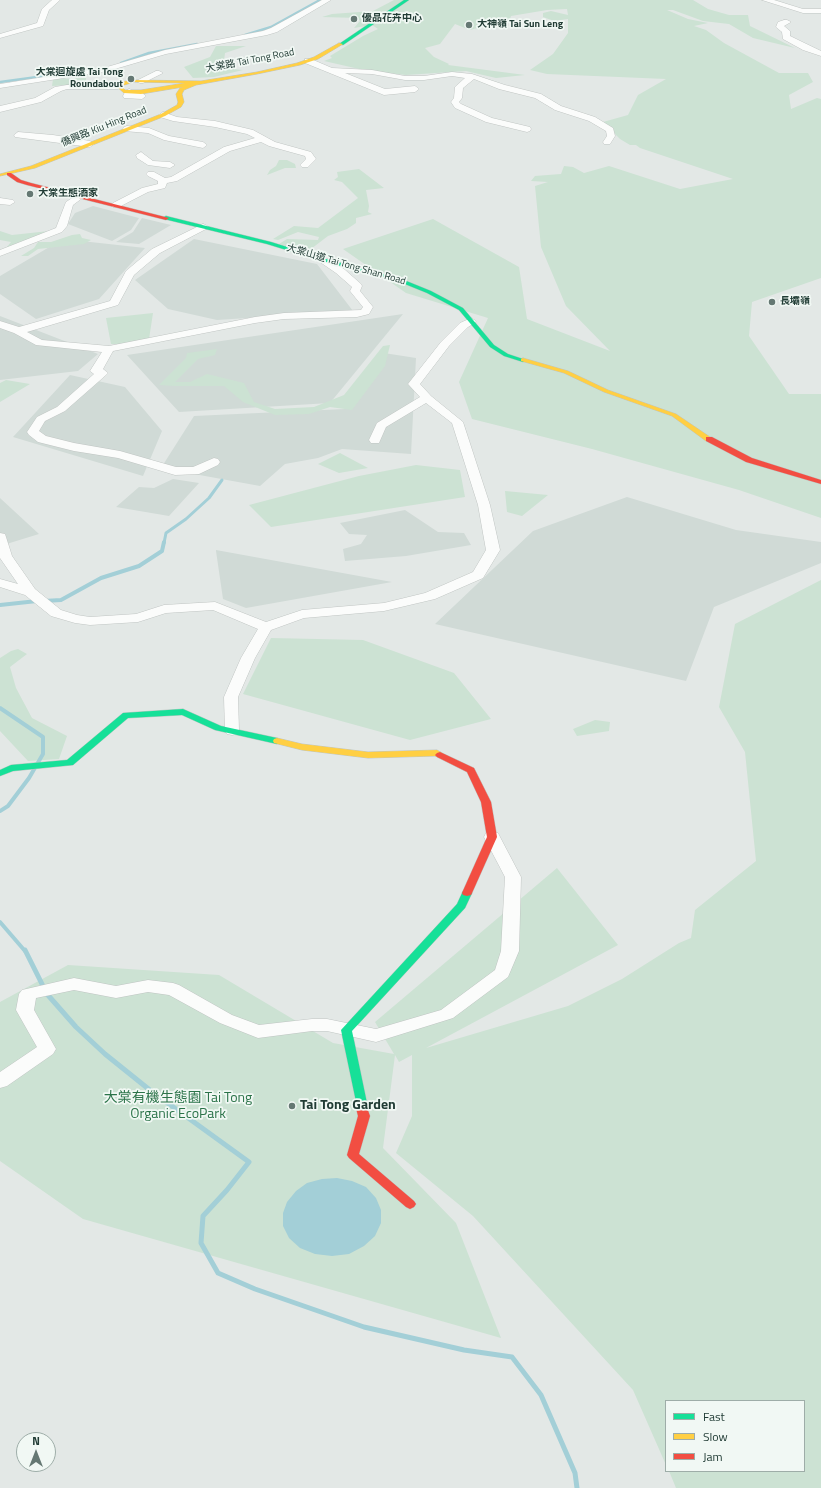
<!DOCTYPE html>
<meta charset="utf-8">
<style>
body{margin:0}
#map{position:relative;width:821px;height:1488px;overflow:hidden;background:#e3e8e6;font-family:"Titillium Web",sans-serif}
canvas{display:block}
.legend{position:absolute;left:665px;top:1400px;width:140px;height:72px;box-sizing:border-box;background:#f1f8f4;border:1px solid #9eada8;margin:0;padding:5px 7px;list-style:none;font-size:12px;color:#213c35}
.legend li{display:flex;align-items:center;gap:8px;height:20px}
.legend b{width:20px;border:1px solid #9eada8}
.north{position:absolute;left:16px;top:1432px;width:40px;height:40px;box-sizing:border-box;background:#f1f8f4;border:1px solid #9eada8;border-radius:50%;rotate:0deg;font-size:11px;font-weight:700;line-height:16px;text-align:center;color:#213c35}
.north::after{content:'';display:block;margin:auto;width:14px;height:18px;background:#657873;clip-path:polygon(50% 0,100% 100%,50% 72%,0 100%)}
</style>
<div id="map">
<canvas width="821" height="1488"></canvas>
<ul class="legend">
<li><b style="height:5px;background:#16e098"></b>Fast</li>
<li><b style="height:5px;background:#ffcf43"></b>Slow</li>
<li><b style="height:5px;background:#f24e42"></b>Jam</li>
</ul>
<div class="north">N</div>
</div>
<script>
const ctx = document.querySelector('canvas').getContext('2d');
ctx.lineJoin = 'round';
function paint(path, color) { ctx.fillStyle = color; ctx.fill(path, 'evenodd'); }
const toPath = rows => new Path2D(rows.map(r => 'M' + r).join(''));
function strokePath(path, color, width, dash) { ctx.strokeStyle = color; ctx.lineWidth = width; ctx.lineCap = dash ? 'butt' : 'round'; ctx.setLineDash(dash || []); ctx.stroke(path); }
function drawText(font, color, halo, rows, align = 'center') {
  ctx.font = font + ' "Titillium Web","Noto Sans TC",sans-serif'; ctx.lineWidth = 3.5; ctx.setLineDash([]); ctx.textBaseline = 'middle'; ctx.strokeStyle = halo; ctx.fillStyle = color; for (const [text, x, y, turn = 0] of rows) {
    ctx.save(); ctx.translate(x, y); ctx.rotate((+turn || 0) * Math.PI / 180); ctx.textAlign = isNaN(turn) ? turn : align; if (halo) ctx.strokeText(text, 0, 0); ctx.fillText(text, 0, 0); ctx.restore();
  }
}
paint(toPath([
 [93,206,139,218,131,230,112,241,68,224,75,213],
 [142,218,171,225,139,244,116,242,133,232],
 [63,239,145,248,99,299,36,319,0,294,0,276],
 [194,239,317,264,353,311,217,320,168,309,135,280],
 [403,314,330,403,179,412,127,355],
 [0,316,98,354,78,371,0,380],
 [384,353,416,358,411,454,342,449,318,458,285,464,260,486,161,468,194,416,345,409],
 [70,375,125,387,162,431,143,476,13,437],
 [173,479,199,483,169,516,116,507,139,487,154,488],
 [627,497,736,530,821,542,821,563,714,607,686,681,435,624,533,531],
 [0,498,39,534,0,546],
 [405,510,438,532,464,533,471,545,406,556,345,561,343,549,361,544,367,535,349,534,340,523],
 [216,551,216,550,392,582,246,608,223,599]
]), '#d0dad6');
paint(toPath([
 [394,0,693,0,708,9,729,15,748,15,750,26,795,48,753,38,729,24,703,21,673,10,667,10,688,19,708,23,694,26,706,30,724,43,779,73,808,73,813,82,789,95,791,109,817,98,821,99,821,278,752,302,749,336,789,394,821,394,821,518,739,490,592,449,472,419,459,382,488,318,406,293,343,249,433,219,519,267,527,319,610,351,566,306,541,247,535,186,548,182,531,181,535,176,561,174,564,166,573,167,584,173,609,166,680,189,733,179,640,148,636,145,630,145,620,139,603,122,628,115,638,95,666,79,547,74,530,70,553,54,568,33,568,19,554,21,543,17,543,13,551,11,568,15,567,9,547,10,511,16,510,19,470,30,455,24,440,44,425,48,434,57,449,64,448,65,525,75,496,78,466,71,406,75,368,71,324,61,332,58,330,56,363,36,378,29,372,25,354,28,360,21,358,18,322,17,332,14,373,11],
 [216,46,246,46,225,53,223,68,243,70,214,77,193,78,184,67,210,57],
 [86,78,86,84,52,86,53,79],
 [279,160,287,160,295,164,296,168,285,168,267,175,270,170,276,166],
 [359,169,384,188,366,190,369,206,368,212,372,214,356,218,356,223,347,229,328,236,307,252,279,244,287,239,318,240,319,237,298,232,278,240,273,239,294,226,318,228,358,198,342,182,334,180,338,177,337,172],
 [0,231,12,235,49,231,6,248,11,242,0,240],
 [80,234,82,238,91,240,84,244,38,249,28,256,21,256,34,248,38,242,51,242,72,235],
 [153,313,149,339,130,344,111,344,106,318],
 [390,345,385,366,352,410,330,407,309,414,275,415,243,402,224,386,174,386,159,385,186,358,187,353,217,349,215,355,198,359,175,382,190,382,207,374,244,383,254,402,275,409,314,407,344,395,383,346],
 [6,380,30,384,0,402,0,383],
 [340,453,368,468,339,473,318,464],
 [416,465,460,470,465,497,271,527,249,505,359,476],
 [505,491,548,495,522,516,507,512],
 [821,580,821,1488,676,1488,669,1471,804,1471,804,1401,666,1401,666,1465,633,1390,473,1216,396,1153,412,1116,412,1055,399,1062,395,1055,383,1148,456,1223,501,1338,83,1219,0,1161,0,1002,68,965,219,975,333,1043,394,1054,375,1022,557,868,618,945,426,1048,568,1006,622,979,679,943,691,938,695,910,756,861,745,752,719,707,735,624],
 [271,638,363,640,454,673,491,719,410,740,243,694],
 [18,649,27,654,10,667,16,688,32,718,67,736,59,759,28,761,0,731,0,658,11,651],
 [595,720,610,722,609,731,577,736,573,729]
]), '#cce2d3');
paint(toPath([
 [337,1178,352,1181,366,1187,376,1198,381,1210,381,1223,375,1236,364,1246,349,1254,332,1256,315,1254,300,1248,289,1238,283,1226,283,1213,287,1202,296,1191,307,1183,322,1179]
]), '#a3cfd7');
strokePath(toPath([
 [245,35,271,27,320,0],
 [121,63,149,53,197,44],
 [0,82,89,70]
]), '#a3cfd7', 2.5);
strokePath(toPath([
 [164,543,166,533,186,519,209,498,222,480]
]), '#a3cfd7', 3);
strokePath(toPath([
 [44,601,61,600,101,578,139,566,162,551,164,542],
 [0,605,37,601],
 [0,708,43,737,43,754,29,778,8,806,0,811],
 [0,922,25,951]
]), '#a3cfd7', 4);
strokePath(toPath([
 [25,950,47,994,76,1027,105,1054,151,1091,249,1162,227,1190,203,1216,201,1243,218,1273,255,1289,364,1327,464,1350,512,1357,541,1395,575,1473,577,1488]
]), '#a3cfd7', 5);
const street = toPath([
 [52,0,60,0,49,10,43,26,0,38,0,34,37,23,42,9,52,0],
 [322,0,331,0,277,32,267,35,166,54,108,71,0,88,0,84,107,67,165,50,263,31,271,28,322,0],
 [762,0,774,0,803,9,821,9,821,13,803,13,762,0],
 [784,20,787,20,791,22,784,26,790,31,790,36,821,51,821,56,803,50,783,39,782,32,776,27,778,22,784,20],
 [305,59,311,59,332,68,372,70,405,76,424,76,452,72,472,74,505,85,541,94,561,106,595,117,613,128,615,136,610,144,604,144,603,142,607,136,606,131,589,121,555,110,535,98,499,89,474,79,463,88,462,98,459,102,461,104,492,118,530,127,531,129,530,131,527,132,486,122,455,108,451,102,454,98,455,87,465,78,452,76,424,80,405,80,372,74,345,73,385,89,415,86,419,89,415,92,384,95,305,63,305,59],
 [156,71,159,71,163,73,143,83,140,83,136,81,156,71],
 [67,85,118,85,122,87,118,89,67,89,61,91,41,102,0,112,0,106,35,98,55,87,67,85],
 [129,89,132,90,132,93,142,93,146,96,142,99,124,98,123,96,125,92,129,89],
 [163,112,177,117,215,121,253,130,275,142,311,152,316,159,308,167,302,167,300,165,306,159,305,156,269,146,261,142,230,151,177,181,167,183,165,188,148,192,119,207,113,207,111,205,113,203,142,188,158,184,158,181,148,176,146,174,148,172,154,172,165,178,171,177,224,147,255,138,247,134,215,127,173,121,160,117,159,115,163,112],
 [127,126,149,128,169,136,203,142,207,145,203,148,164,140,148,133,124,131,123,129,124,127,127,126],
 [18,132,53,135,90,141,94,144,90,147,15,137,14,135,18,132],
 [141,152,153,161,170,162,175,165,170,168,148,165,137,158,136,155,141,152],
 [80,193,85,196,73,205,67,226,62,232,0,256,0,250,56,228,66,202,80,193],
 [0,198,13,200,15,202,10,205,0,204,0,198],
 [203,224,206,225,208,227,206,229,160,253,134,275,118,305,27,332,42,340,109,346,255,317,284,313,361,310,363,307,350,291,352,287,336,273,320,262,319,260,324,257,344,269,361,284,362,286,360,291,373,307,369,314,357,317,284,319,255,323,113,351,103,369,108,373,106,375,65,411,45,421,39,431,46,436,74,443,120,451,176,467,193,467,214,458,218,459,220,462,218,465,199,474,175,475,118,458,74,451,38,442,29,435,27,432,37,417,57,407,94,374,90,371,102,352,36,345,14,333,0,328,0,321,19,327,110,301,126,271,152,249,203,224],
 [471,318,476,321,475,323,468,327,449,346,420,384,431,396,463,422,490,505,500,550,483,578,435,599,384,611,304,618,271,630,255,658,238,697,239,731,237,734,232,735,227,734,225,731,224,697,241,658,258,629,213,610,166,613,138,622,90,625,75,623,51,616,25,595,0,587,0,579,18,584,0,558,0,533,5,534,6,537,12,556,35,589,61,610,77,615,90,617,136,614,164,605,215,602,266,622,302,610,384,603,425,593,473,572,486,550,478,505,452,423,426,403,386,427,379,443,371,443,369,440,377,423,420,397,408,384,441,342,460,323,471,318],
 [492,832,498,833,500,837,521,877,519,951,508,977,453,1018,376,1042,327,1031,312,1031,258,1038,220,1023,169,995,148,992,116,998,74,990,36,998,34,1010,56,1049,53,1054,7,1086,0,1088,0,1072,37,1047,16,1010,19,994,22,990,74,978,116,986,148,980,173,983,179,985,232,1015,259,1025,312,1019,327,1019,376,1029,441,1010,495,970,501,951,505,877,484,837,486,833,492,832]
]);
const fast = toPath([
 [404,0,409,0,343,45,339,44,404,0],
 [166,216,271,242,326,259,399,278,431,291,463,308,494,345,508,354,526,360,523,362,504,356,490,347,459,310,427,293,395,280,322,261,267,244,164,219,164,217,166,216],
 [183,709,221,726,277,738,281,741,277,744,215,730,182,715,128,718,73,765,13,771,0,776,0,770,11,765,67,760,123,713,183,709],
 [467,890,471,891,472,893,465,908,352,1031,368,1108,366,1111,362,1112,358,1111,341,1030,457,904,463,891,467,890]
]);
const slow = toPath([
 [339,43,343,44,318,59,300,65,257,74,196,85,184,90,182,94,184,102,181,107,165,116,35,168,0,176,0,174,31,166,161,114,177,105,178,102,176,94,180,88,183,87,141,94,124,93,116,86,120,82,134,80,201,81,257,72,297,63,314,57,339,43],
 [134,82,185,83,141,90,125,90,121,86,134,82],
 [523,358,568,371,608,390,676,414,713,439,712,441,706,441,672,416,604,392,564,373,521,361,521,359,523,358],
 [277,738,302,744,368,752,437,750,445,755,440,758,435,756,368,758,302,750,274,743,273,741,274,739,277,738]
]);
const jam = toPath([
 [7,173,11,173,21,180,31,183,169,218,166,220,27,185,17,182,7,175,7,173],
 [706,437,712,437,752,458,821,480,821,484,746,462,706,441,706,437],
 [440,752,474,768,491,802,497,837,472,893,471,895,467,896,463,895,462,893,487,837,481,802,467,772,437,757,435,755,437,753,440,752],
 [362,1104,366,1105,370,1116,359,1154,414,1201,416,1204,414,1207,410,1209,406,1207,349,1158,347,1155,358,1116,356,1108,358,1105,362,1104]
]);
strokePath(street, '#c0c5c3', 1);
strokePath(fast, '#bfc6c3', 1);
strokePath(slow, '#bfc6c3', 1);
strokePath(jam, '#bfc6c3', 1);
paint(street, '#fbfcfb');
paint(fast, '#16e098');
paint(slow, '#ffcf43');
paint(jam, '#f24e42');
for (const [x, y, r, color] of [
 [354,19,4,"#657873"],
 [469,25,4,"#657873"],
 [131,79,4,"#657873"],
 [30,194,4,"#657873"],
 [772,302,4,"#657873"],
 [292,1106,4,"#657873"]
]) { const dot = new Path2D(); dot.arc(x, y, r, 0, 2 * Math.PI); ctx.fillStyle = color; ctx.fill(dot); strokePath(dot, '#f1f8f4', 1.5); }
drawText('bold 10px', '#213c35', '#f1f8f4', [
 ["優品花卉中心",362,19],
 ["大神嶺 Tai Sun Leng",477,25],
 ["大棠迴旋處 Tai Tong",123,73,"right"],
 ["Roundabout",123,85,"right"],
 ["大棠生態酒家",38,194],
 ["長壩嶺",780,302]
], 'left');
drawText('10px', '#213c35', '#f1f8f4', [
 ["大棠路 Tai Tong Road",250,61,-11],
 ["僑興路 Kiu Hing Road",104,127,-22],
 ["大棠山道 Tai Tong Shan Road",346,265,16]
]);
drawText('14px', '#2b7349', '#f1f8f4', [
 ["大棠有機生態園 Tai Tong",178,1099],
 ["Organic EcoPark",178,1115]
]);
drawText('bold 14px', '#213c35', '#f1f8f4', [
 ["Tai Tong Garden",300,1106]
], 'left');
</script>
